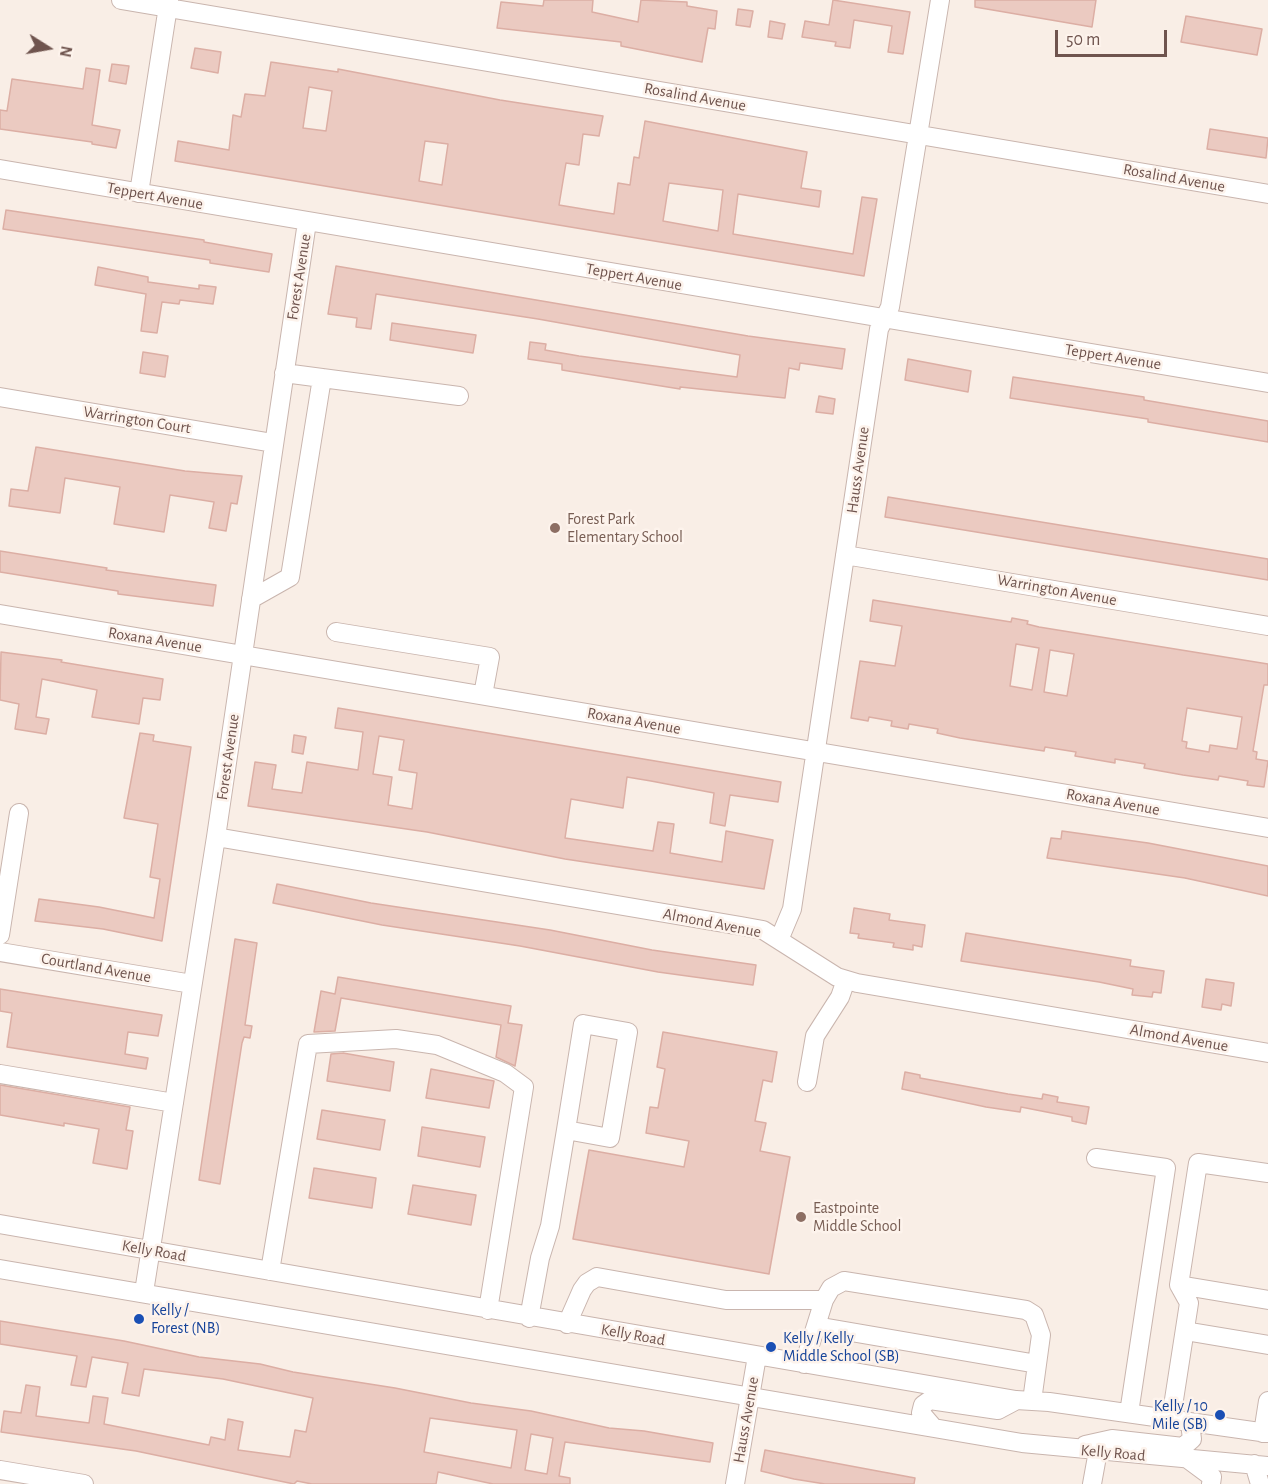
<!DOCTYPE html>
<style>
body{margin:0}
#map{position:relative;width:1268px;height:1484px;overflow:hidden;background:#f9eee6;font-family:"Alegreya Sans",sans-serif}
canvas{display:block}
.north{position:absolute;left:18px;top:18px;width:60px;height:60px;-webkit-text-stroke:4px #fdf3ec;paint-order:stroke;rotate:101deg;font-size:16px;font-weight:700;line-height:24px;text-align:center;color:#6f544e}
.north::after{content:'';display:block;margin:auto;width:21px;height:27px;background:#6f544e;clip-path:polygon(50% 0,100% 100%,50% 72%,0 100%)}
.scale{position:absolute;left:1055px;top:30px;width:112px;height:27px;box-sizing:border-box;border:3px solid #6f544e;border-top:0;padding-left:8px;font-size:18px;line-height:21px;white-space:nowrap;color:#6f544e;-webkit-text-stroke:4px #fdf3ec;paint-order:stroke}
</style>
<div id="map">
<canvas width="1268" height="1484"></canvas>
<div class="north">N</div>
<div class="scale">50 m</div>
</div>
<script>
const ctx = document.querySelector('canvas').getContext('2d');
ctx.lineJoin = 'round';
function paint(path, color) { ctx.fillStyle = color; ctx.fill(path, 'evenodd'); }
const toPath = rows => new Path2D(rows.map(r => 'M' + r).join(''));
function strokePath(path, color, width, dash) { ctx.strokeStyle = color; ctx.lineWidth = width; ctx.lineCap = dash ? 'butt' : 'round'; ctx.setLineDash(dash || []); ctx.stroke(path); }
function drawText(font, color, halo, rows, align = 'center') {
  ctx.font = font + ' "Alegreya Sans",sans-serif'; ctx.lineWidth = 5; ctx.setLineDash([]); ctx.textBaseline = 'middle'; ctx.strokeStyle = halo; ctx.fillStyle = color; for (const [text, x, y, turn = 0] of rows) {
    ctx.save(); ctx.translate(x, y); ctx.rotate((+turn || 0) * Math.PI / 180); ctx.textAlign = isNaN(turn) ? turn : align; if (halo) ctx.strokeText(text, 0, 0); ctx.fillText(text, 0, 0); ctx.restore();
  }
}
const building = toPath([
 [544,0,593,0,592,12,638,22,641,0,687,2,687,6,717,11,715,29,708,28,702,62,621,46,621,42,497,28,501,2,543,6,544,0],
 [833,0,910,12,903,54,888,52,892,26,854,20,850,48,835,46,836,42,802,37,805,21,829,25,833,0],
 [975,0,1096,0,1092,27,975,7,975,0],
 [738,9,753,11,750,27,736,25,738,9],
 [1186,16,1262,29,1257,55,1181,42,1186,16],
 [770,21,785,24,782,39,768,37,770,21],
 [195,48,221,52,218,73,191,68,195,48],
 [271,62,338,72,338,69,500,100,603,116,599,136,583,134,579,165,566,163,559,205,589,210,614,214,618,183,630,185,634,157,639,158,645,121,807,152,801,188,821,191,819,207,738,194,733,234,853,254,862,197,877,199,864,276,175,161,178,141,229,150,233,115,241,117,245,94,265,96,271,62],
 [309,87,332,91,326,131,303,128,309,87],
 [425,141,448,144,442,185,419,181,425,141],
 [669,183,723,190,718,231,663,221,669,183],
 [112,64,129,66,126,84,109,81,112,64],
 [86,68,100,70,92,125,120,130,116,148,92,144,92,142,0,129,0,110,7,111,12,79,83,89,86,68],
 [1210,129,1268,138,1266,158,1207,149,1210,129],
 [6,210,204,240,204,242,272,254,269,272,210,263,210,260,3,229,6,210],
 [336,266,748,336,845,349,842,369,800,363,799,370,789,368,785,398,680,387,680,389,562,370,562,364,528,359,530,342,546,344,545,350,579,356,737,377,740,355,538,319,376,294,371,329,356,327,357,318,328,314,336,266],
 [98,267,148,277,148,282,199,289,199,285,216,287,213,304,180,300,179,304,162,302,157,333,141,331,146,294,95,285,98,267],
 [392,323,476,335,473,353,390,340,392,323],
 [143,352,168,356,165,377,140,373,143,352],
 [908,359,971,371,968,392,905,380,908,359],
 [1013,377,1144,397,1144,400,1268,421,1268,442,1148,422,1148,419,1010,398,1013,377],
 [819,396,835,399,833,414,816,412,819,396],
 [36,447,185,471,242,476,237,504,231,503,226,531,209,528,214,502,170,495,164,532,114,524,120,487,65,478,60,513,9,506,11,489,28,491,36,447],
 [888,497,1268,559,1268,580,885,517,888,497],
 [0,551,107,568,106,570,216,585,213,606,118,594,118,591,0,572,0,551],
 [873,600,1011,622,1012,618,1028,621,1027,624,1039,627,1268,664,1268,685,1264,685,1253,751,1257,752,1256,759,1268,761,1264,787,1247,785,1248,781,1219,776,1218,780,1183,775,1144,768,1145,764,1115,759,1115,763,1075,756,1076,752,1045,747,1044,751,960,738,937,733,938,729,909,724,908,729,891,726,892,721,869,717,868,721,851,718,860,661,895,666,902,626,870,621,873,600],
 [1016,644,1039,648,1032,690,1010,686,1016,644],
 [1050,650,1074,654,1067,696,1044,692,1050,650],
 [1187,708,1242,717,1237,749,1210,745,1209,752,1186,748,1187,742,1182,741,1187,708],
 [1,652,62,660,61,662,163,679,160,700,143,698,139,724,92,717,97,690,42,679,36,717,49,719,46,734,15,729,19,704,0,700,1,652],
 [338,708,781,782,778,802,730,795,725,826,710,823,714,793,651,781,627,777,623,808,571,799,565,838,653,851,658,822,674,824,670,853,722,862,726,831,773,840,764,889,565,859,427,832,248,806,255,762,276,765,272,789,302,793,307,762,358,770,363,732,335,728,338,708],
 [379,736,404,740,399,770,417,773,412,809,388,805,392,777,373,774,379,736],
 [140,733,154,735,153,741,191,747,162,941,103,929,35,921,39,899,99,907,154,918,160,879,150,877,158,824,124,818,140,733],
 [294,735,306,737,303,754,292,752,294,735],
 [1062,831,1148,843,1268,866,1268,896,1185,878,1047,858,1051,838,1061,839,1062,831],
 [277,884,371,903,550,930,652,950,756,965,753,985,658,972,520,946,382,925,273,903,277,884],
 [854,908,890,914,889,920,925,925,922,947,913,945,913,950,893,947,894,943,858,938,859,934,850,933,854,908],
 [966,933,1131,960,1130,966,1164,971,1161,993,1153,992,1152,997,1132,995,1133,989,1099,982,961,961,966,933],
 [235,939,257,943,245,1025,252,1026,250,1038,244,1037,242,1043,220,1184,199,1180,235,939],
 [338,977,511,1006,508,1023,522,1025,515,1066,496,1057,501,1025,412,1010,341,998,335,1031,314,1032,321,991,335,994,338,977],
 [1206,979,1234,983,1231,1006,1222,1004,1221,1010,1202,1007,1206,979],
 [0,989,162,1015,158,1036,128,1032,125,1054,148,1058,146,1069,7,1047,12,1013,0,1011,0,989],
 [663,1032,777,1052,772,1082,763,1080,755,1121,766,1123,760,1151,790,1157,769,1274,573,1239,589,1150,684,1167,689,1141,646,1133,650,1107,658,1108,665,1069,657,1067,663,1032],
 [343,1053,394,1062,390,1091,327,1081,331,1054,343,1053],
 [431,1069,494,1081,489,1108,426,1098,431,1069],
 [905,1072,920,1075,920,1078,1008,1094,1042,1099,1043,1094,1058,1097,1057,1102,1089,1107,1086,1124,1072,1121,1072,1117,1021,1107,1020,1112,986,1107,902,1089,905,1072],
 [0,1085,130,1107,126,1130,133,1131,127,1169,93,1163,99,1129,64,1123,64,1126,0,1115,0,1085],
 [322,1110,385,1120,380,1150,317,1139,322,1110],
 [422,1127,485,1137,480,1167,418,1156,422,1127],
 [314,1168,376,1178,372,1208,309,1198,314,1168],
 [413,1185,476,1195,471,1225,408,1214,413,1185],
 [0,1321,124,1341,199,1357,260,1364,293,1372,395,1388,471,1403,531,1411,609,1428,644,1431,713,1443,710,1462,565,1442,559,1476,570,1478,570,1484,493,1484,438,1472,436,1484,312,1484,297,1481,294,1484,136,1451,1,1432,4,1411,21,1413,26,1385,40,1387,36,1416,89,1423,93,1396,108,1398,104,1424,209,1445,211,1437,225,1440,228,1419,243,1422,238,1450,290,1457,295,1430,306,1432,313,1398,223,1379,144,1369,139,1396,122,1393,128,1363,92,1357,86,1387,71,1385,77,1356,0,1344,0,1321],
 [430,1418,517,1430,511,1468,424,1452,430,1418],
 [531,1434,553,1438,547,1474,525,1470,531,1434],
 [765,1450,915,1478,914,1484,825,1484,794,1479,761,1471,765,1450]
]);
paint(building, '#ebcac1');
strokePath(building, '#dcaea4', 1.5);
const minor = toPath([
 [121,0,1268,194],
 [0,169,1268,383],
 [139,193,169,0],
 [284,373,459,396],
 [0,397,273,443],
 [845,555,1268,626],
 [251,599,290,577,322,378],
 [0,614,1268,828],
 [336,632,490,657,483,695],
 [216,837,741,926,763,930,837,977,857,983,1268,1053],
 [0,935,19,813],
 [779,940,792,909,879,329,890,307,940,0],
 [0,952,192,984],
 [0,1074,174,1103],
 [807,1082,815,1036,840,997,846,980],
 [1096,1158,1166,1168,1129,1413],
 [0,1224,1016,1400,1049,1402,1268,1433],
 [0,1269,1022,1443,1268,1466],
 [270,1271,308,1044,396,1039,437,1045,505,1073,524,1087,488,1310],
 [1179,1285,1268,1300],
 [144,1292,216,837,307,222],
 [529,1318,540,1258,550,1226,566,1130,583,1024,628,1032,610,1138,566,1130],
 [567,1324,582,1290,587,1283,597,1277,726,1300,824,1300],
 [816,1326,1037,1364],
 [1185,1331,1268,1345],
 [804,1364,824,1300,831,1288,844,1281,1026,1310,1034,1315,1041,1335,1032,1401],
 [1171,1419,1189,1303,1179,1285,1198,1163,1268,1173],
 [933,1427,921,1413,923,1405,930,1400,998,1410,1015,1401],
 [1263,1433,1268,1401],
 [1085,1445,1112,1439,1183,1447,1192,1439,1190,1423],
 [1189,1460,1212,1477,1211,1484],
 [1254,1464,1260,1484],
 [0,1470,84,1484],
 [735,1484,757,1356],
 [1092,1484,1098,1451]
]);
strokePath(minor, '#c9b5ae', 20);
strokePath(minor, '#fff', 18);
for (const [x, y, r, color] of [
 [555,528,6,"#8d6e63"],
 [801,1217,6,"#8d6e63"],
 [139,1319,6,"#1a4fb4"],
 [771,1347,6,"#1a4fb4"],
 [1220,1415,6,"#1a4fb4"]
]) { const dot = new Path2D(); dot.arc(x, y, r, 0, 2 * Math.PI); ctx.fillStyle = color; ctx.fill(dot); strokePath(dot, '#fdf3ec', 2); }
drawText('16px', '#6f544e', '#fdf3ec', [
 ["Rosalind Avenue",695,97,10],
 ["Rosalind Avenue",1174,178,10],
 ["Teppert Avenue",155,196,10],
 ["Forest Avenue",299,277,-81],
 ["Teppert Avenue",634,277,10],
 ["Teppert Avenue",1113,357,9],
 ["Warrington Court",137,420,9],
 ["Hauss Avenue",858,470,-82],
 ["Warrington Avenue",1057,590,10],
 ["Roxana Avenue",155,640,9],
 ["Roxana Avenue",634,721,10],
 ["Forest Avenue",228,757,-82],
 ["Roxana Avenue",1113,802,10],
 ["Almond Avenue",712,923,11],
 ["Courtland Avenue",96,968,10],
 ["Almond Avenue",1179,1038,10],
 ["Kelly Road",154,1251,10],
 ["Kelly Road",633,1335,10],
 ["Hauss Avenue",746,1420,-80],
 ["Kelly Road",1113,1453,5]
]);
drawText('16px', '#785e54', '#fdf3ec', [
 ["Forest Park",567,519],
 ["Elementary School",567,537],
 ["Eastpointe",813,1208],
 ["Middle School",813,1226]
], 'left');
drawText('16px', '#164399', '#fdf3ec', [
 ["Kelly /",151,1310],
 ["Forest (NB)",151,1328],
 ["Kelly / Kelly",783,1338],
 ["Middle School (SB)",783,1356],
 ["Kelly / 10",1208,1406,"right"],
 ["Mile (SB)",1208,1424,"right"]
], 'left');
</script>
